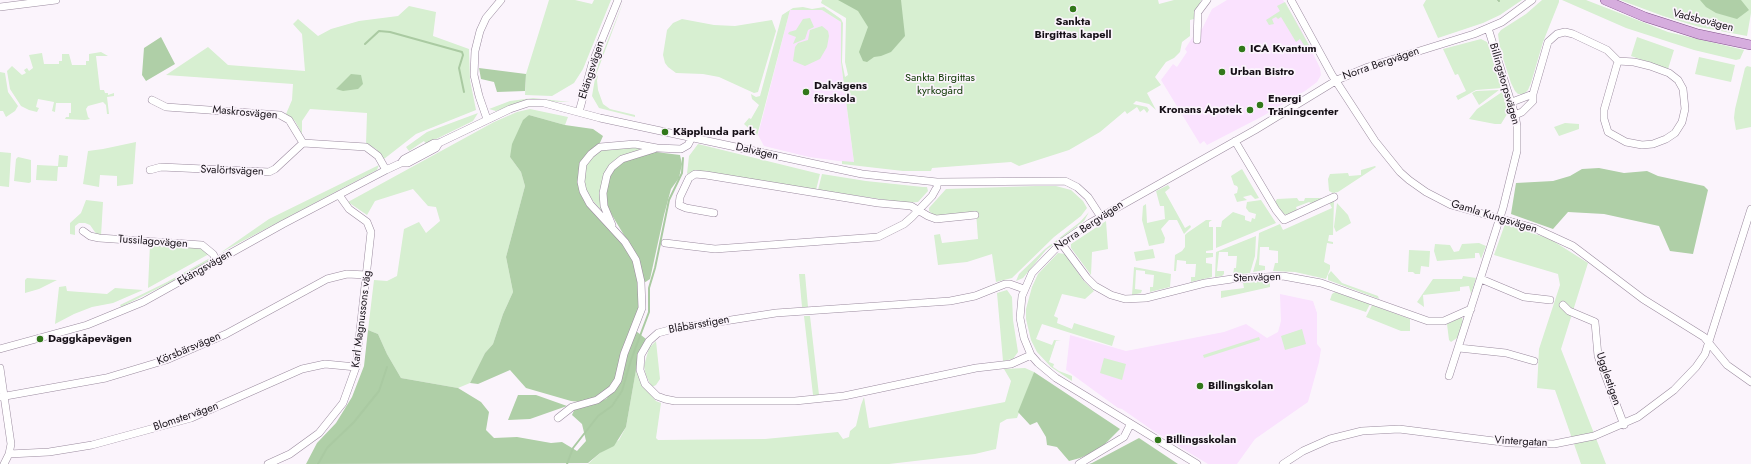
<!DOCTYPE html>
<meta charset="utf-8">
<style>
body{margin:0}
canvas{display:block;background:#fbf4fc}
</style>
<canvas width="1751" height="464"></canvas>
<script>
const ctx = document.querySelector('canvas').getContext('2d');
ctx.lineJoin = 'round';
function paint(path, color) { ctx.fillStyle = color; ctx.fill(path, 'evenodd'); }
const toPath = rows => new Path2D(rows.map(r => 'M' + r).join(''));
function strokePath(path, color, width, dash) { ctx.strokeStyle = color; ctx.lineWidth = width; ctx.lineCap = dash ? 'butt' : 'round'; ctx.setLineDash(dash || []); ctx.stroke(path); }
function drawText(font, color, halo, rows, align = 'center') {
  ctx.font = font + ' Jost,sans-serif'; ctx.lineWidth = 3.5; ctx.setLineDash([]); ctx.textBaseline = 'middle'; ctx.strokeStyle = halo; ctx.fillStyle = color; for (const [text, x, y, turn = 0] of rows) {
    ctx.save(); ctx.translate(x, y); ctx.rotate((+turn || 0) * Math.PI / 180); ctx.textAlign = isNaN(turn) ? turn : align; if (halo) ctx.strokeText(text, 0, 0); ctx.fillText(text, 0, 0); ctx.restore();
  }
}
paint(toPath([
 [1227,0,1283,0,1301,29,1320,68,1321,75,1317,82,1305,91,1263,116,1207,145,1204,141,1200,144,1161,80,1173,64,1177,67,1187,52,1185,49,1194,35,1202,29,1212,9],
 [790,10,822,10,841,22,841,62,854,163,809,157,764,146,758,135],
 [1280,294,1313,301,1317,313,1317,344,1321,349,1319,362,1308,402,1255,439,1237,464,1208,464,1155,432,1122,409,1118,408,1066,370,1070,335,1126,351,1224,332,1246,324,1267,338,1278,332,1281,321]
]), '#fae2fe');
paint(toPath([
 [549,0,575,0,592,4,594,0,611,0,583,69,574,83,552,96,525,95,526,74],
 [624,0,596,75,598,76,597,80,598,90,603,104,610,109,635,115,635,117,599,108,592,96,597,67],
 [822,0,1158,0,1159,4,1174,0,1201,0,1194,19,1190,20,1190,36,1182,42,1180,52,1174,58,1166,62,1155,77,1161,85,1147,93,1156,110,1149,104,1136,101,1133,104,1147,107,1149,110,1147,113,1144,109,1140,112,1137,107,1127,114,1125,111,1100,132,1069,150,1019,166,1011,162,932,168,931,171,903,171,842,164,842,161,854,162,841,62,841,22,822,10,790,10,757,136,744,124,749,118,751,119,759,105,752,99,751,94,756,97,760,96,782,15,793,8,803,7,812,9,824,7,841,19,843,23,842,62,845,77,848,75,845,62,846,18,821,3],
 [1426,0,1497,0,1498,2,1499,0,1522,0,1500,15,1483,23,1438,38,1423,5],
 [1542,0,1559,0,1559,2,1543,42,1531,83,1528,90,1524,94,1518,94,1515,91,1511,83,1500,49,1498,34,1501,30,1526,14],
 [1562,0,1586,0,1668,32,1744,50,1740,59,1736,60,1694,50,1626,28],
 [1620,0,1751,0,1751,13,1747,36,1699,27,1663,16],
 [1285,2,1310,47,1307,50,1300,39,1296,42,1281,17,1278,19,1276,17,1272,19,1274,24,1269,25,1266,20,1280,11,1277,6],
 [409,6,436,12,433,36,469,49,470,80,476,110,416,134,384,159,376,149,366,144,367,113,310,109,302,121,302,134,295,121,286,114,292,100,293,84,166,75,208,47,228,65,305,71,302,34,293,24,298,19,318,36,331,29,359,21,398,16],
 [810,18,814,27,808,30,805,39,793,44,796,37,788,34,789,32,796,30,803,19],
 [682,19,714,25,735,26,772,20,776,31,758,92,754,93,719,77,703,74,676,73,668,67,665,63,663,55,667,30,673,23],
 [822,26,828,31,829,36,827,47,820,59,805,66,793,61,795,47,798,43,808,40,810,30],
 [1637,37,1674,50,1668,69,1631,56],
 [1481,39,1487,42,1489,47,1502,88,1476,90,1458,100,1456,96,1466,91,1458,74,1455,75,1443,49],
 [101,52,108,56,96,56,100,90,104,90,105,93,108,93,108,95,114,93,114,96,107,97,109,114,107,114,106,105,103,102,88,106,86,109,88,117,90,119,85,120,65,119,66,117,69,117,69,113,71,113,71,103,56,103,55,112,52,111,54,102,38,99,36,107,39,108,37,112,29,110,21,106,10,89,7,71,12,66,22,75,26,73,24,70,27,68,29,71,33,68,29,55,42,53,44,64,59,64,59,61,62,61,62,54,69,54,72,65,86,65,86,61,89,61,89,54],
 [1699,57,1735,65,1731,82,1695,74],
 [1747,66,1751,67,1751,127,1736,130,1734,118,1735,109,1745,68],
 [0,72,5,73,8,92,18,106,15,111,6,117,3,111,0,111,0,115],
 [1499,90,1479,105,1472,93,1476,91],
 [1502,92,1509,111,1501,124,1495,124,1469,119,1477,109],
 [533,98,570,102,522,101,496,111,489,109,510,101],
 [530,109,568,117,565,125,529,115,510,157,521,172,525,186,506,257,513,292,503,314,493,344,485,353,470,383,458,388,401,378,387,354,378,334,368,330,374,280,387,281,397,276,404,229,419,222,426,233,440,221,436,207,428,206,413,189,375,201,367,215,348,202,494,122,517,112],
 [478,113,473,121,426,144,424,141,409,151,406,147,427,132],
 [1565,123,1579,124,1579,129,1559,136,1554,127],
 [136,142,133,184,117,186,117,176,100,175,99,187,83,184,88,151,103,149],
 [698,144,820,174,816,190,692,172,687,174,689,156],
 [617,147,650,148,607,217,587,194,584,179,586,165,598,151],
 [0,152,11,153,9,187,0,186],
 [59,155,68,156,67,167,58,167,57,181,36,180,37,165,58,166],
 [18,157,31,160,31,182,29,183,14,181,16,159],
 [379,165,377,170,220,253,269,219],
 [1375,166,1376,167,1338,192,1333,193,1329,191,1328,179,1330,174,1348,173,1349,176,1361,175,1361,170],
 [1242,169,1259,198,1255,199,1251,195,1243,197,1247,200,1237,202,1234,194,1237,193,1238,188,1237,186,1234,185,1231,176],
 [822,174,866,181,923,187,927,187,928,191,918,202,907,203,818,190],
 [1168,185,1170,188,1165,192,1185,228,1190,225,1191,227,1184,234,1177,220,1169,220,1161,229,1165,238,1164,243,1149,246,1142,220,1143,206,1146,204,1147,223,1165,219,1164,206,1160,206,1156,191],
 [1036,186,1056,186,1071,190,1083,201,1087,208,1081,216,1054,237,1012,278,996,282,992,254,967,262,938,265,934,235,940,234,942,243,978,239,976,212,936,217,929,211,929,208,946,189],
 [1297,198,1299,201,1304,201,1305,198,1323,198,1313,204,1309,202,1296,207,1297,210,1286,215,1283,213,1275,202,1277,199],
 [86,200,103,202,101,236,97,235,90,225,85,223,79,223,75,226,75,235,70,234,70,223,81,213],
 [1261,200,1276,223,1216,248,1216,227,1221,227,1222,221,1233,212,1245,216,1245,220,1251,222,1252,218,1255,219,1256,214,1249,212,1246,208,1247,202],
 [1334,200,1333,235,1329,235,1328,241,1333,242,1333,244,1327,243,1324,262,1330,265,1330,269,1326,279,1295,272,1273,271,1275,263,1278,263,1278,251,1269,250,1269,247,1260,247,1259,265,1265,266,1265,270,1253,272,1257,258,1259,233,1280,224,1283,230,1332,208,1329,202],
 [1337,203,1348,215,1351,223,1336,232,1334,227],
 [1089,212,1084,221,1046,250,1023,278,1016,281,1019,274,1045,249,1080,222],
 [1206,220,1212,220,1209,222,1209,227,1213,227,1213,250,1206,251,1206,253,1213,253,1213,257,1206,258,1206,263,1212,264,1212,277,1191,282,1191,277,1195,277,1196,264,1186,264,1186,261,1177,260,1176,271,1174,271,1175,255,1182,251,1185,247,1185,235,1187,233],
 [1106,221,1108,249,1092,252,1091,275,1071,248,1071,244],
 [1505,224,1550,239,1588,263,1561,349,1606,464,1581,464,1555,390,1537,388,1539,349,1560,285,1558,274,1494,255],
 [1256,236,1255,256,1250,273,1233,275,1234,268,1236,268,1237,256,1228,256,1228,252,1219,252,1217,271,1224,271,1224,274,1222,276,1215,277,1216,252],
 [1479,243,1486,246,1481,259,1479,253,1475,253,1475,258,1437,261,1434,251,1435,244,1450,245,1454,252,1459,251,1462,244],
 [150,244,201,248,209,254,148,288],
 [1153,249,1155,258,1136,261,1134,252],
 [1409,250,1430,251,1429,267,1421,266,1420,274,1415,274,1413,272,1408,272],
 [1058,253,1065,254,1083,280,1094,291,1085,299,1062,294,1054,316,1058,318,1057,323,1072,329,1074,323,1115,336,1112,346,1042,324,1036,339,1052,345,1054,340,1061,341,1056,341,1049,362,1054,364,1053,367,1059,371,1072,376,1072,381,1051,367,1037,352,1031,340,1026,319,1026,309,1032,287,1038,274],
 [210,258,207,262,177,279,121,307,120,305,167,282],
 [1134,267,1171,274,1170,287,1150,292,1150,287,1153,287,1154,275,1145,274,1145,271,1136,270,1135,289,1142,290,1141,293,1132,295],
 [1331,271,1342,283,1378,296,1379,299,1328,280,1328,275],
 [799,274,805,274,808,307,802,307],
 [1463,276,1476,278,1471,294,1469,286,1460,287,1460,291,1423,295,1424,307,1417,302,1433,279,1462,279],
 [27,278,56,280,57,280,39,289,25,293,25,280],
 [1262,281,1270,281,1270,287,1221,298,1221,291,1244,288,1243,283],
 [66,286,67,291,107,294,115,288,143,290,113,303,92,307,74,314,55,324,59,287],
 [1007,290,1012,297,1013,320,1018,352,1013,359,1003,361,997,293],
 [1335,292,1370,304,1366,312,1330,300,1332,294],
 [1372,305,1410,319,1410,331,1401,331,1366,317],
 [804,316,810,316,819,395,813,395],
 [1462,317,1463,323,1457,338,1451,342,1449,340,1447,324],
 [1302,329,1306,344,1285,350,1281,336],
 [1259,337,1260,340,1204,358,1203,355],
 [656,341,660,379,656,385,652,387,646,376,644,366,649,348],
 [1104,358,1126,364,1122,380,1100,373],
 [637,364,641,384,656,401,661,403,656,438,658,440,765,439,838,432,843,439,849,437,850,431,856,426,861,405,864,397,869,428,1005,402,1011,381,1004,369,1025,368,1034,372,1017,418,1007,419,1000,423,996,449,975,454,889,464,588,464,600,453,619,440,626,427]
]), '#d7efd1');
paint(toPath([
 [1700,0,1741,0,1749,10,1737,19,1716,13,1706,7],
 [161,37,175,64,146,81,142,75,144,48],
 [479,68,526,74,525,91,497,92,494,82,481,79],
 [351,74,361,75,363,84,358,89,343,91,336,89],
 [529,115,565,125,593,129,603,136,599,145,582,160,579,169,578,181,581,193,623,243,634,263,639,283,639,307,615,381,611,387,593,398,581,402,571,401,526,388,510,370,478,384,470,383,485,353,493,344,503,314,513,292,506,257,525,186,521,172,510,157,512,144,523,120],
 [656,152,680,155,682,164,679,178,671,189,664,215,650,279,644,283,633,250,607,207,606,187,613,169,620,163,640,155],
 [1599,168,1624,173,1647,171,1658,176,1704,186,1708,190,1693,254,1670,251,1659,226,1604,214,1568,212,1553,229,1511,214,1516,183,1553,181,1570,176,1582,169],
 [368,330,378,334,387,354,401,378,458,388,481,402,489,412,486,430,494,438,517,437,551,443,562,442,577,451,586,441,582,424,572,415,575,408,606,399,622,378,626,358,636,331,646,339,639,353,626,427,614,446,600,453,588,463,306,464,317,443,336,423,352,397,364,366],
 [1034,372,1120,429,1100,449,1080,458,1069,461,1057,447,1047,445,1046,437,1037,422,1030,425,1018,412],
 [518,395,536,395,567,406,530,419,508,420],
 [1139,438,1178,464,1089,464,1092,463]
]), '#afcfa7');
paint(toPath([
 [838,0,901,0,905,36,891,52,881,56,874,57,867,62,863,61,859,52,868,27,858,11]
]), '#aacaa2');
strokePath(toPath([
 [1498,0,1499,1],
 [365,44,379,31,390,32,462,52,463,55,459,68,464,92],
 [318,464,327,448,354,422,379,391,387,367],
 [567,464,573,448,598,416,612,406,622,391,631,360,649,312,649,288,655,268,669,200,682,173,683,158]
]), '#aacaa2', 2);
const minor = toPath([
 [1291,0,1332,75,1375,141,1400,172,1409,180,1426,192,1451,205,1534,228,1573,246,1643,299,1704,337,1727,365,1751,382],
 [0,7,56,0],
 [1197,40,1198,12,1207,0],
 [152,100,166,107,280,115,289,120,303,143,366,147,378,156,386,170],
 [1512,102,1533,94],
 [579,112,592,64,618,0],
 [1515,115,1522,112,1533,101,1533,94,1548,42,1557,34,1565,32,1573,34,1607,50,1618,61,1634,62,1650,66,1669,73,1678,80,1683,89,1685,109,1682,122,1675,133,1666,139,1653,144,1642,145,1626,142,1608,132,1604,119,1604,110,1618,61],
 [487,119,479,96,474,75,475,51,480,31,486,18,501,0],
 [1235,141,1276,210,1284,220,1334,197],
 [401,163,404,159,434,143,439,143,510,109,528,103,544,103,600,118,862,174,937,182,1065,181,1077,187,1088,197,1101,217],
 [150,170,161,167,269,172,275,169,303,143],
 [714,213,686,208,679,205,680,197,689,178,695,174,706,175,878,203,911,206,928,216,936,219,975,215],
 [612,225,604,206,603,193,607,175,612,167,622,159,654,149],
 [83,231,90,236,99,238,202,245,213,254,217,261],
 [665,243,715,249,878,237,904,224,912,217,932,196,937,187,937,182],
 [1061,243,1087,278,1095,286,1111,295,1125,299,1146,298,1205,283,1232,279,1283,276,1321,283,1428,321,1444,321,1471,309],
 [1481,279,1524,297,1550,300],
 [1024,289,1010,284,1005,284,975,296,950,301,776,313,673,329,658,333,649,341,641,355,640,370,645,384,657,396,665,399,675,401,795,401,844,396,976,368,1011,364,1031,355],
 [1563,305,1569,311,1595,322,1598,356,1624,425],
 [1459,348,1506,353,1534,361],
 [0,349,87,325,143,302,283,224,386,170,401,163,408,163,436,148,439,143],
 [0,368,11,444,9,454,4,464],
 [1449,376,1503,208,1517,151,1517,126,1515,115,1488,28],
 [0,397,106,378,166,360,226,334,327,279,347,274,367,275],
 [558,418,572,407,597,400,612,389,618,380,624,354,642,308,641,282,636,260,625,242,590,204,583,191,581,182,583,164,591,154,600,147,635,144,657,148,681,149,688,145,692,137],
 [9,454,49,452,92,445,191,418,302,369,325,364,356,367],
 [268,464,290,454,319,433,343,403,356,367,371,232,367,222,349,209,339,195],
 [1079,464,1124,437,1130,425],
 [1197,464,1056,378,1038,363,1031,355,1024,338,1020,318,1022,296,1032,273,1061,243,1090,223,1255,130,1337,80,1368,67,1474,34,1502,22,1532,0],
 [1283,464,1303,451,1330,439,1362,431,1399,429,1510,443,1554,444,1594,436,1638,417,1674,390,1696,367,1705,354,1751,209]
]);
const major = toPath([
 [1605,0,1645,17,1698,34,1751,45]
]);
strokePath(minor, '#9b8b9f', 8);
strokePath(major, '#81538a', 10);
strokePath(minor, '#fff', 7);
strokePath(major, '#d6adde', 9);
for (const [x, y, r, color] of [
 [1073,9,4,"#31781a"],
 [1242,49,4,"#31781a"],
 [1222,72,4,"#31781a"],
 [806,92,4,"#31781a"],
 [1260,105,4,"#31781a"],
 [1250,110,4,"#31781a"],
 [665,132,4,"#31781a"],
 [40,339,4,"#31781a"],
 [1200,386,4,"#31781a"],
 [1158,440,4,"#31781a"]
]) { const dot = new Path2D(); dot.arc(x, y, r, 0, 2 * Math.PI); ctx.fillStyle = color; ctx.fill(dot); strokePath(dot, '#fbf4fc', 1.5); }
drawText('11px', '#161017', '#fbf4fc', [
 ["Vadsbovägen",1703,21,14],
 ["Norra Bergvägen",1381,64,-19],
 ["Ekängsvägen",592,70,-72],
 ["Billingstorpsvägen",1504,84,74],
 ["Maskrosvägen",245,113,5],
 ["Dalvägen",757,152,13],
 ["Svalörtsvägen",232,171,2],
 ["Gamla Kungsvägen",1494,217,17],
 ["Norra Bergvägen",1089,226,-34],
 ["Tussilagovägen",153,242,4],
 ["Ekängsvägen",205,268,-30],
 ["Stenvägen",1257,278,-2],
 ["Karl Magnussons väg",362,319,-83],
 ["Blåbärsstigen",699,325,-10],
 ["Körsbärsvägen",189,349,-23],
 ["Ugglestigen",1608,379,71],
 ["Blomstervägen",186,417,-19],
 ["Vintergatan",1521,442,3]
]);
drawText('bold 11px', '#161017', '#fbf4fc', [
 ["Sankta",1073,22,"center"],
 ["Birgittas kapell",1073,35,"center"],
 ["ICA Kvantum",1250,49],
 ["Urban Bistro",1230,72],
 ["Dalvägens",814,86],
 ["förskola",814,99],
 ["Energi",1268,99],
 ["Träningcenter",1268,112],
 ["Kronans Apotek",1242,110,"right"],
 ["Käpplunda park",673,132],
 ["Daggkåpevägen",48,339],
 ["Billingskolan",1208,386],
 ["Billingsskolan",1166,440]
], 'left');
drawText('11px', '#0c3600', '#fbf4fc', [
 ["Sankta Birgittas",940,78],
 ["kyrkogård",940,91]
]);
</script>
